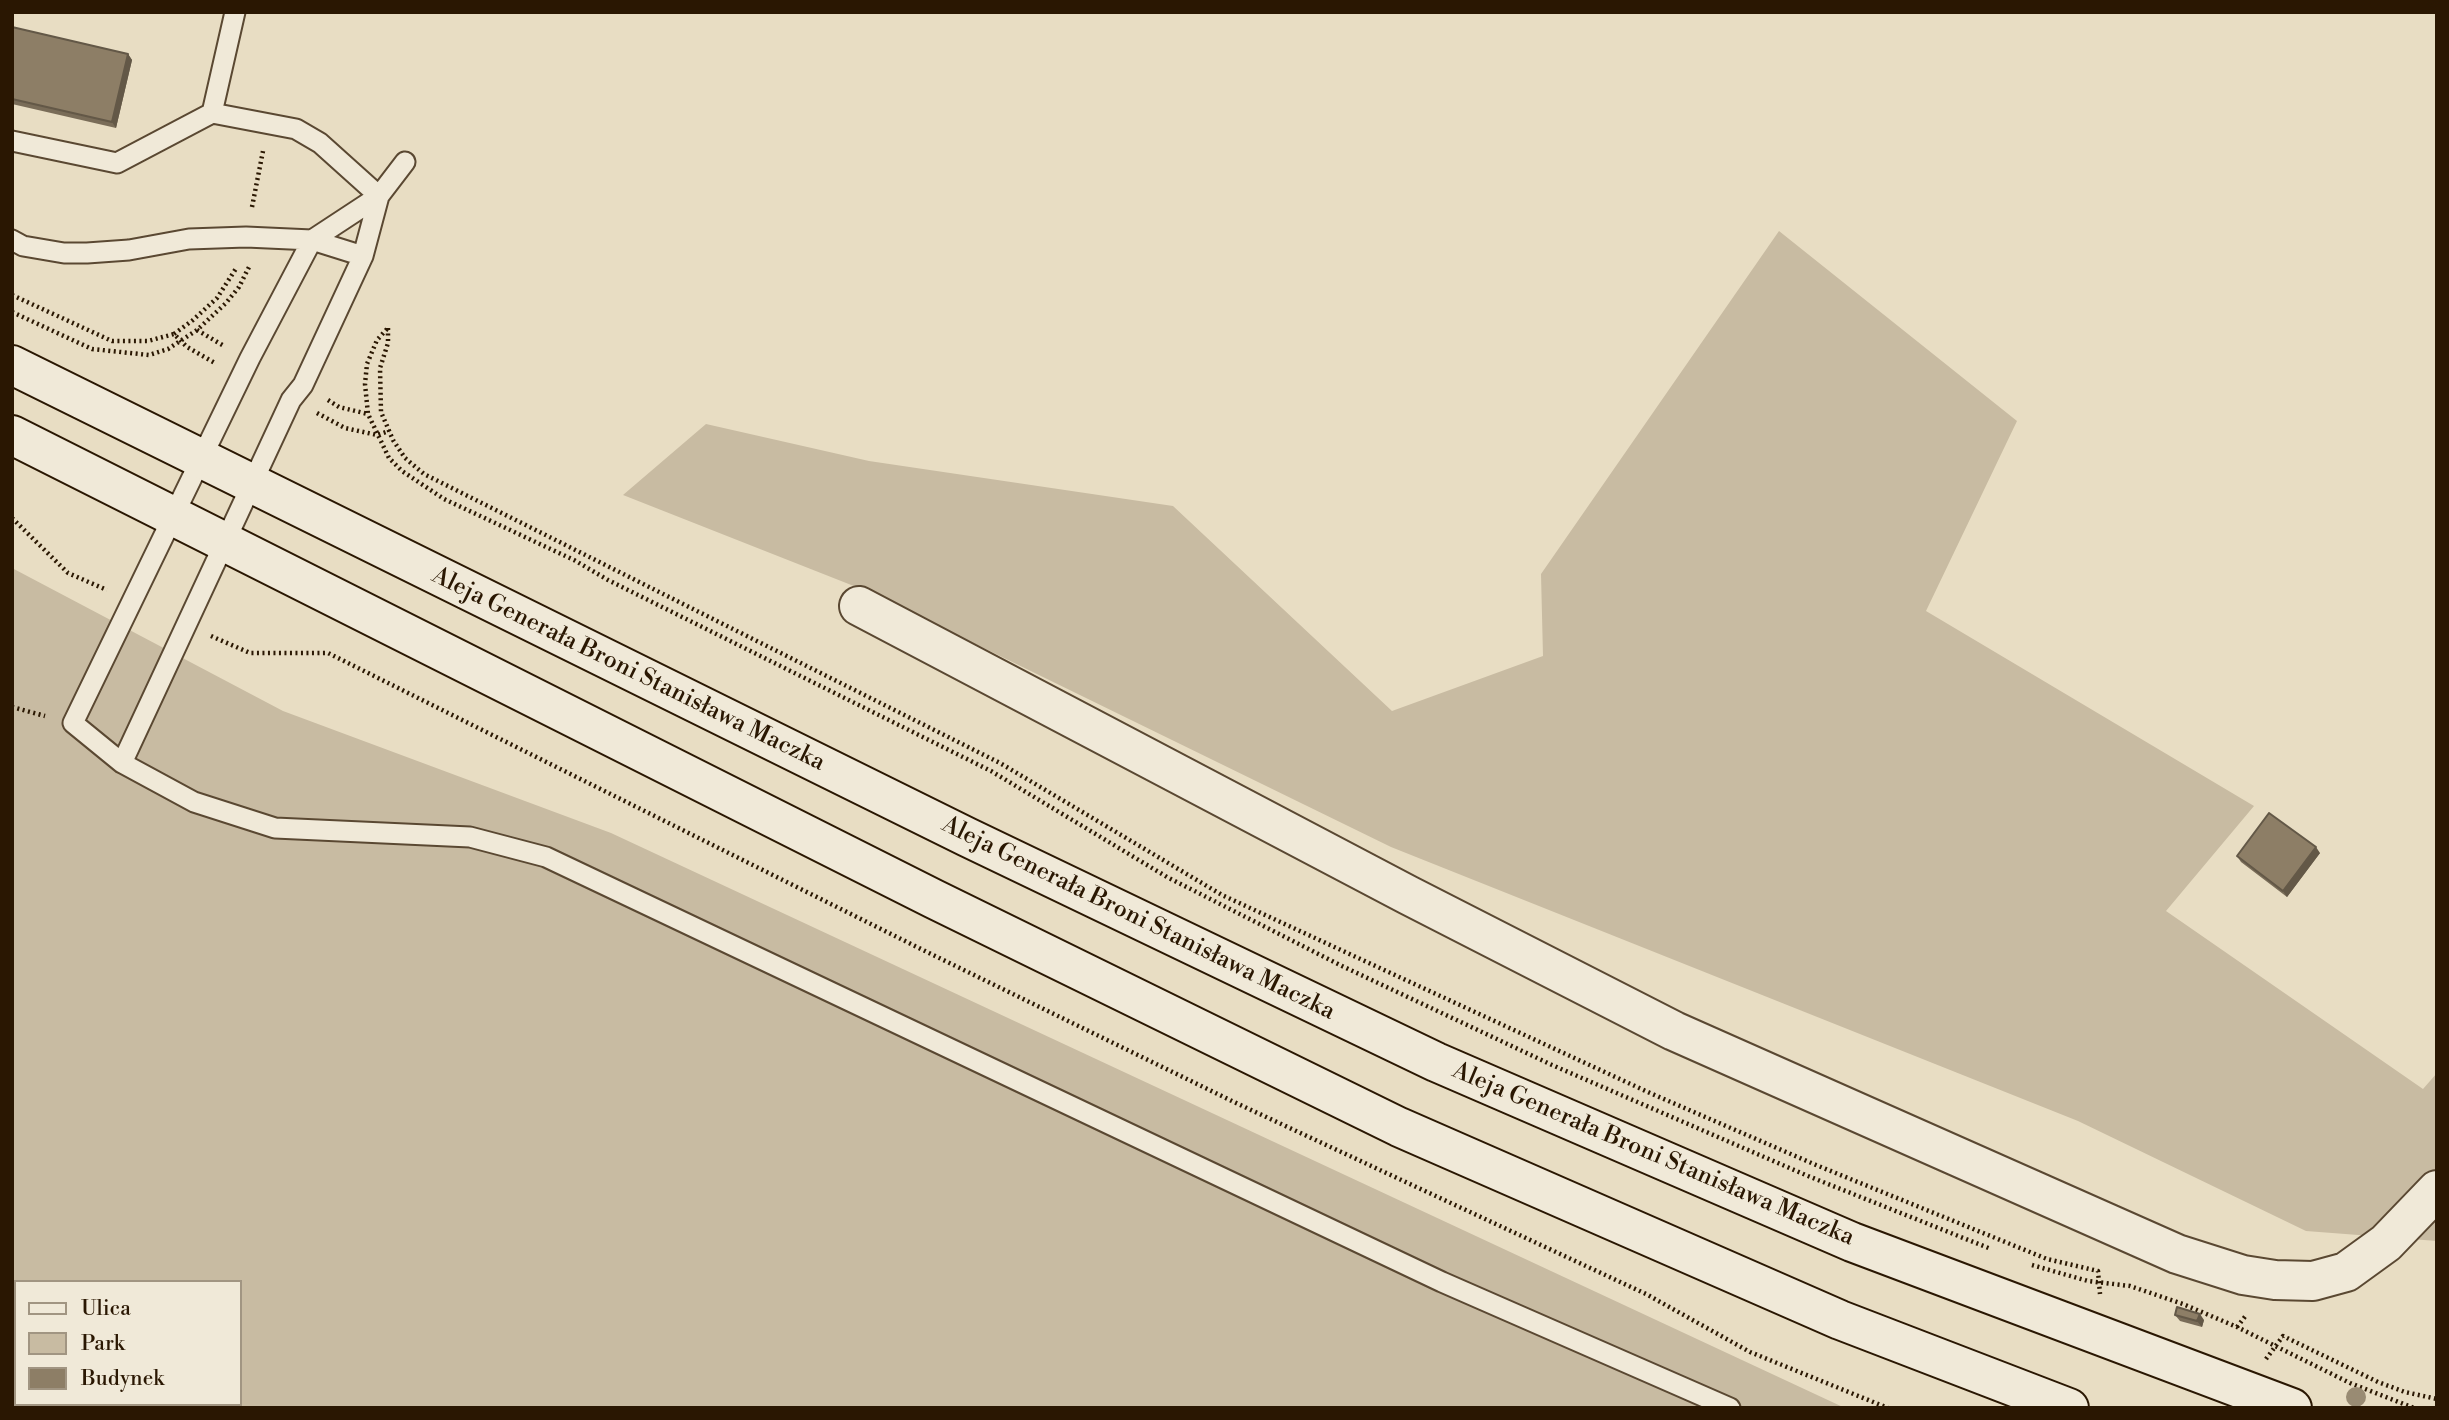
<!DOCTYPE html>
<meta charset="utf-8">
<style>
body{margin:0}
#map{position:relative;width:2449px;height:1420px;overflow:hidden;background:#e8ddc3;font-family:"Libre Bodoni",serif}
canvas{display:block}
.frame{position:absolute;inset:0;border:14px solid #2a1702;pointer-events:none}
.legend{position:absolute;left:14px;top:1280px;width:228px;height:126px;box-sizing:border-box;background:#f0e9d8;border:2px solid #a19582;margin:0;padding:9px 12px;list-style:none;font-size:21px;color:#2a1702}
.legend li{display:flex;align-items:center;gap:14px;height:35px}
.legend b{width:35px;border:2px solid #a19582}
</style>
<div id="map">
<canvas width="2449" height="1420"></canvas>
<div class="frame"></div>
<ul class="legend">
<li><b style="height:9px;background:#f0e9d8"></b>Ulica</li>
<li><b style="height:19px;background:#c8bba2"></b>Park</li>
<li><b style="height:19px;background:#8d7e66"></b>Budynek</li>
</ul>
</div>
<script>
const ctx = document.querySelector('canvas').getContext('2d');
ctx.lineJoin = 'round';
function paint(path, color) { ctx.fillStyle = color; ctx.fill(path, 'evenodd'); }
const toPath = rows => new Path2D(rows.map(r => 'M' + r).join(''));
function strokePath(path, color, width, dash) { ctx.strokeStyle = color; ctx.lineWidth = width; ctx.lineCap = dash ? 'butt' : 'round'; ctx.setLineDash(dash || []); ctx.stroke(path); }
function drawText(font, color, halo, rows, align = 'center') {
  ctx.font = font + ' "Libre Bodoni",serif'; ctx.lineWidth = 7; ctx.setLineDash([]); ctx.textBaseline = 'middle'; ctx.strokeStyle = halo; ctx.fillStyle = color; for (const [text, x, y, turn = 0] of rows) {
    ctx.save(); ctx.translate(x, y); ctx.rotate((+turn || 0) * Math.PI / 180); ctx.textAlign = isNaN(turn) ? turn : align; if (halo) ctx.strokeText(text, 0, 0); ctx.fillText(text, 0, 0); ctx.restore();
  }
}
paint(toPath([
 [1779,231,2017,421,1926,611,2254,806,2166,911,2423,1089,2437,1073,2437,1241,2306,1231,2078,1121,1391,847,869,592,623,495,706,424,869,461,1173,506,1392,711,1543,656,1541,574],
 [12,568,283,711,611,833,1845,1408,12,1408],
 [16,1282,240,1282,240,1404,16,1404]
]), '#c8bba2');
const service = toPath([
 [212,113,235,12],
 [12,141,117,163,212,113,296,129,320,143,379,196],
 [405,162,379,196,312,240,250,358,73,723,122,763,194,802,275,828,470,837,546,857,1442,1282,1730,1408],
 [12,240,23,246,64,253,87,253,129,250,189,239,246,237,312,240,363,256],
 [122,763,291,400,303,385,363,256,379,196]
]);
const minor = toPath([
 [859,606,1408,895,1674,1031,2177,1254,2243,1275,2275,1280,2313,1281,2346,1272,2386,1243,2437,1190]
]);
const secondary = toPath([
 [12,365,967,837,1436,1062,1852,1242,2292,1408],
 [12,435,934,899,1399,1127,1840,1320,2069,1408]
]);
strokePath(service, '#5a4832', 23);
strokePath(minor, '#5a4832', 42);
strokePath(secondary, '#2a1702', 42);
strokePath(toPath([
 [252,207,263,151],
 [12,295,112,341,148,341,174,334,187,347,215,363],
 [12,312,92,349,149,355,168,349,197,330,226,303,239,287,249,267],
 [388,328,388,343,380,368,381,412,393,440,405,458,424,474,1000,763,1222,895,1650,1093,1816,1165,2047,1259,2098,1271,2100,1294],
 [387,329,377,340,367,364,365,384,368,414,389,458,402,471,444,499,574,560,608,580,991,771,1167,877,1342,966,1552,1065,1808,1176,1991,1249],
 [197,330,224,346],
 [174,334,193,320,217,298,237,267],
 [328,400,339,407,368,414],
 [317,413,345,428,377,435,389,431],
 [12,518,68,573,107,590],
 [211,636,250,653,328,653,929,953,1234,1102,1646,1294,1750,1352,1888,1408],
 [12,707,45,716],
 [2032,1265,2088,1281,2130,1286,2183,1304,2237,1327,2350,1383,2414,1408],
 [2237,1327,2247,1314],
 [2266,1359,2283,1336,2378,1382,2405,1392,2437,1399]
]), '#2a1702', 4.5, [2, 3.5]);
strokePath(service, '#f0e9d8', 19);
strokePath(minor, '#f0e9d8', 38);
strokePath(secondary, '#f0e9d8', 38);
ctx.fillStyle = '#998b73';
for (const [x, y] of [
 [2356,1397]
]) { ctx.beginPath(); ctx.arc(x, y, 10, 0, 2 * Math.PI); ctx.fill(); }
paint(toPath([
 [12,27,128,54,132,60,116,128,12,104],
 [2320,853,2287,897,2241,862,2237,856],
 [2175,1315,2204,1320,2202,1327,2180,1321]
]), '#796c58');
paint(toPath([
 [128,54,132,60,116,128,112,122],
 [2316,847,2320,853,2287,897,2283,891],
 [2200,1314,2204,1320,2202,1327,2197,1321]
]), '#635847');
const building = toPath([
 [12,27,128,54,112,122,12,99,12,27],
 [2269,813,2316,847,2283,891,2237,856,2269,813],
 [2177,1307,2200,1314,2197,1321,2175,1315,2177,1307]
]);
paint(building, '#8d7e66');
strokePath(building, '#635847', 2);
drawText('24px', '#2a1702', '#f0e9d8', [
 ["Aleja Generała Broni Stanisława Maczka",628,670,26],
 ["Aleja Generała Broni Stanisława Maczka",1138,919,26],
 ["Aleja Generała Broni Stanisława Maczka",1653,1155,23]
]);
</script>
